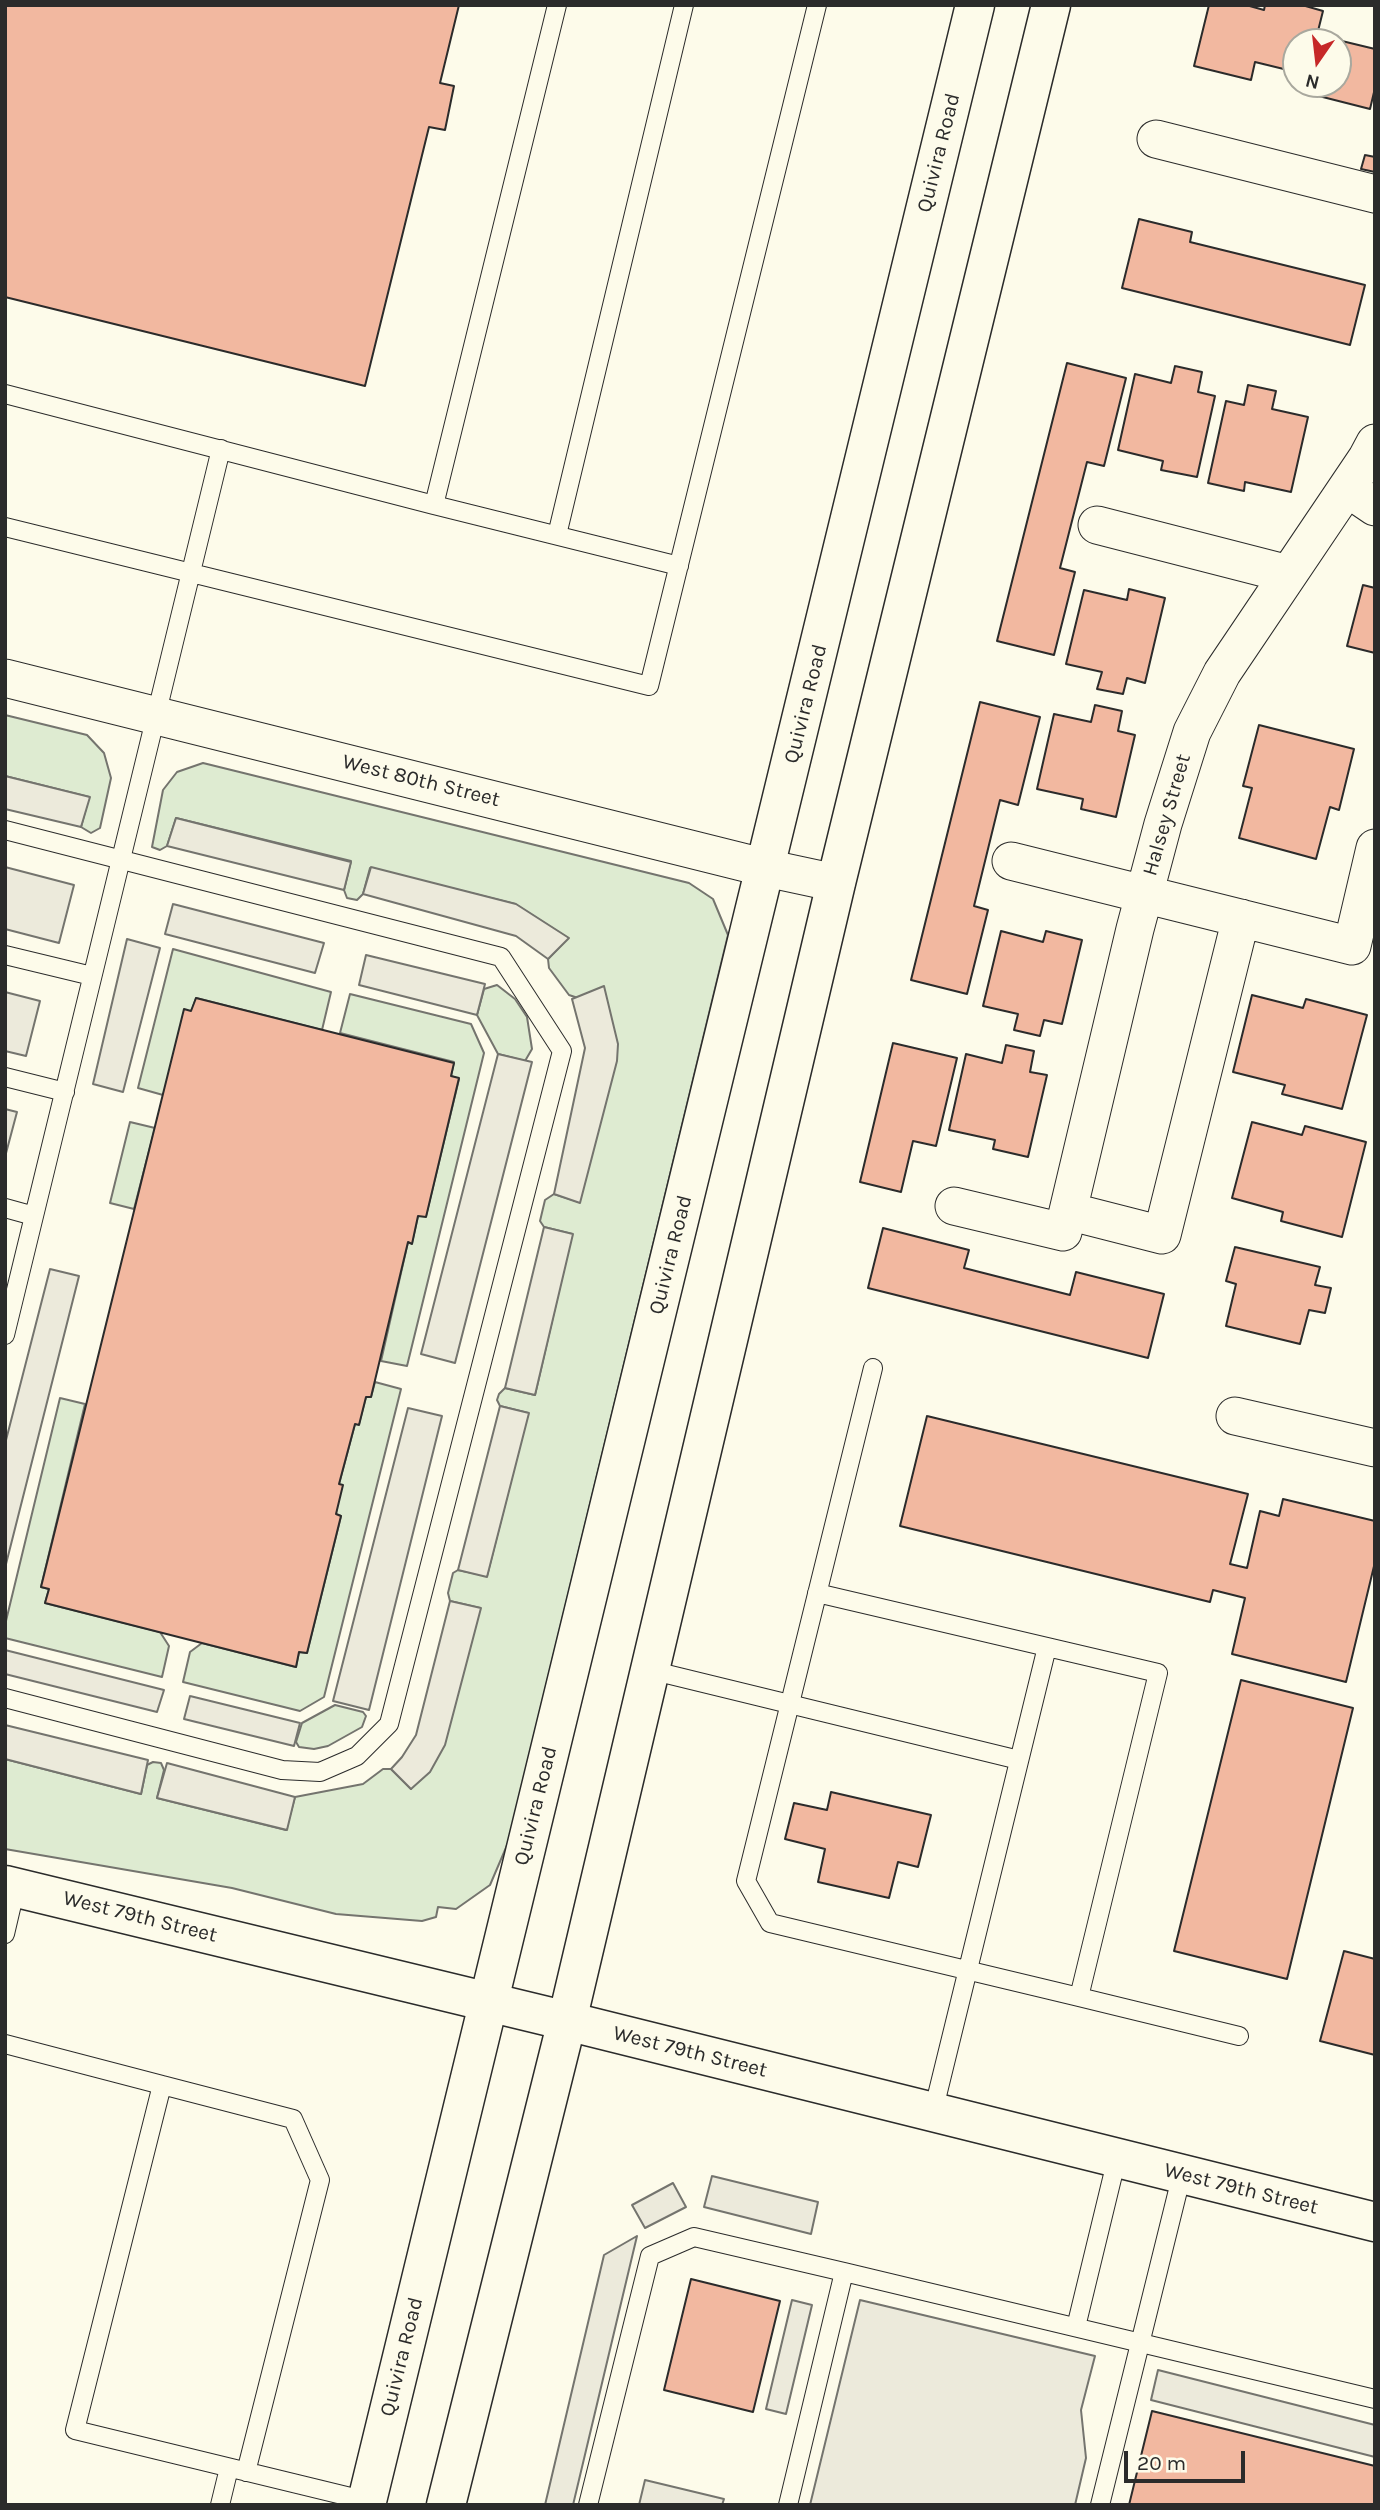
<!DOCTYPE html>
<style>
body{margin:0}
#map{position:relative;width:1380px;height:2510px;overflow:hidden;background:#fdfbea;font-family:Karla,sans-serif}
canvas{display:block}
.frame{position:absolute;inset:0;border:7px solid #2b2b2b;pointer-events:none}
.north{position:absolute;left:1282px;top:28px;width:70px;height:70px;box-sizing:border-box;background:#fdfbea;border:2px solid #a9a89e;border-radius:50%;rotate:194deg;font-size:19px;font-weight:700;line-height:28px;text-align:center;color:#2b2b2b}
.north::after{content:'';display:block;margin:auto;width:24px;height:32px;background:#c62828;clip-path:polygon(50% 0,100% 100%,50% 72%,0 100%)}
.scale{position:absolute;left:1124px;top:2451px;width:121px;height:32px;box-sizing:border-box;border:4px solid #2b2b2b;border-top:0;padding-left:9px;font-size:21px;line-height:24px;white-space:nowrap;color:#2b2b2b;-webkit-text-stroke:5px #fdfbea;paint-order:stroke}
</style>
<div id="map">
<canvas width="1380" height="2510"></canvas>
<div class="frame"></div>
<div class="north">N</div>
<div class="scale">20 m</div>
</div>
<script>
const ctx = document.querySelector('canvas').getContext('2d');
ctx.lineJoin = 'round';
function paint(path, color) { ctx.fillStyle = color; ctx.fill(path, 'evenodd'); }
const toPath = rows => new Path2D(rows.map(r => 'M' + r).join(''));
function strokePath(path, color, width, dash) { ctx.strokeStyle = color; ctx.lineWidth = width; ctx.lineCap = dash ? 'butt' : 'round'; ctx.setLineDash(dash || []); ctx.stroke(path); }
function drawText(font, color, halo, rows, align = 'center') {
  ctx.font = font + ' Karla,sans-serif'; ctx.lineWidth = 5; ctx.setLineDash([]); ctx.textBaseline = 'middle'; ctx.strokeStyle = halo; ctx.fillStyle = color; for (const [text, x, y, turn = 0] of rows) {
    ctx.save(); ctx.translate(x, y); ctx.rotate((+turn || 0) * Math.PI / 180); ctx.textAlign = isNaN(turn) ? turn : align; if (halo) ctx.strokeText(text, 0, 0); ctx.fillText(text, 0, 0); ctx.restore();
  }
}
const green = toPath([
 [5,715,87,735,104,753,111,778,100,828,91,833,81,827,89,797,5,776,5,715],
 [203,763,689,883,713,899,728,935,508,1843,490,1885,456,1909,438,1907,436,1917,422,1921,336,1914,232,1888,5,1849,5,1759,141,1794,147,1765,153,1762,161,1763,164,1770,157,1798,286,1830,295,1797,363,1784,383,1769,391,1769,411,1789,480,1608,450,1601,448,1593,453,1573,458,1570,487,1576,528,1413,500,1406,497,1400,499,1394,505,1388,535,1395,572,1234,544,1227,540,1221,545,1200,554,1194,579,1202,604,987,578,998,569,995,549,968,548,959,568,938,515,904,370,868,363,894,357,900,347,898,344,890,351,861,176,818,167,846,160,850,152,847,163,790,177,772,203,763],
 [173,949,331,992,322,1030,196,998,163,1095,138,1088,173,949],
 [497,985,515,999,527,1017,532,1049,525,1061,498,1054,477,1015,484,989,497,985],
 [350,994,471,1024,484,1053,407,1366,381,1361,408,1242,412,1243,418,1216,426,1216,459,1079,451,1076,454,1062,340,1033,350,994],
 [130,1122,155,1128,134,1209,110,1203,130,1122],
 [375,1382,401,1389,324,1697,300,1711,183,1682,190,1652,202,1643,296,1667,299,1652,307,1653,341,1516,336,1514,339,1484,355,1424,359,1424,366,1397,371,1397,375,1382],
 [60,1398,85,1404,41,1587,49,1589,45,1603,160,1632,169,1646,162,1677,5,1638,5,1625,60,1398],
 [335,1705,363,1712,366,1716,362,1727,328,1746,314,1749,299,1747,296,1742,302,1723,335,1705]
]);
paint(green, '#deebd1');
strokePath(green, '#74746e', 2);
const parking = toPath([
 [5,776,90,797,81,827,5,809,5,776],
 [176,818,351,862,344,890,167,846,176,818],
 [5,867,74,885,59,943,5,929,5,867],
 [371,867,516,904,569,938,548,959,516,936,363,894,371,867],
 [173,904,324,943,315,973,165,934,173,904],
 [127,939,160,948,123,1092,93,1084,127,939],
 [366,955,485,984,477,1015,359,985,366,955],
 [604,986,618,1044,617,1061,580,1203,554,1194,585,1048,572,999,604,986],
 [5,992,40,1001,26,1056,5,1051,5,992],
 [498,1054,532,1062,455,1363,421,1354,498,1054],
 [5,1109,17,1112,5,1157,5,1109],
 [544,1227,573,1234,535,1395,505,1388,544,1227],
 [50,1269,79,1276,5,1568,5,1444,50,1269],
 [500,1406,529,1413,487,1577,458,1570,500,1406],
 [408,1408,442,1416,369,1710,333,1701,408,1408],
 [450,1601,481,1608,445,1745,430,1772,411,1789,391,1769,402,1757,416,1735,450,1601],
 [5,1650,164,1690,157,1712,5,1674,5,1650],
 [190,1696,300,1723,294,1746,184,1719,190,1696],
 [5,1725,148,1760,141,1794,5,1759,5,1725],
 [167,1763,295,1797,287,1830,157,1798,167,1763],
 [712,2176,818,2202,811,2234,704,2207,712,2176],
 [673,2183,686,2207,645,2228,632,2205,673,2183],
 [637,2236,573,2505,545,2505,604,2255,637,2236],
 [792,2300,812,2305,786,2414,766,2409,792,2300],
 [860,2300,1095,2356,1081,2410,1086,2458,1075,2505,810,2505,860,2300],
 [1158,2370,1375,2425,1375,2457,1151,2400,1158,2370],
 [645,2480,724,2499,722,2505,639,2505,645,2480]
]);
paint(parking, '#eceadb');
strokePath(parking, '#74746e', 2);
const building = toPath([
 [5,5,459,5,440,83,454,86,445,130,429,127,365,386,5,297,5,5],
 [1209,5,1246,5,1264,10,1265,5,1302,5,1323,11,1317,35,1375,49,1375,88,1370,109,1303,92,1305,84,1338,84,1338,42,1296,42,1296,72,1255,62,1251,80,1194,66,1209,5],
 [1365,155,1375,157,1375,172,1361,169,1365,155],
 [1139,219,1192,232,1190,242,1365,285,1350,345,1122,288,1139,219],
 [1067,363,1126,378,1104,466,1087,462,1060,568,1075,572,1054,655,997,641,1067,363],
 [1175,366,1202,372,1198,392,1215,396,1197,477,1161,470,1163,461,1118,450,1135,374,1171,383,1175,366],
 [1248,385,1276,391,1272,409,1308,417,1291,492,1245,482,1244,491,1208,483,1226,401,1244,405,1248,385],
 [1363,585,1375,588,1375,653,1347,646,1363,585],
 [1129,589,1165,598,1145,683,1127,678,1123,694,1097,689,1102,672,1066,664,1084,590,1127,600,1129,589],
 [980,702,1040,717,1018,805,1000,800,974,906,988,910,967,994,911,980,980,702],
 [1095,705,1122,711,1118,731,1135,735,1116,817,1081,809,1083,799,1037,789,1054,714,1091,722,1095,705],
 [1259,725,1354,749,1339,810,1330,807,1316,859,1239,838,1252,788,1243,786,1259,725],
 [1001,931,1043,942,1046,931,1082,940,1062,1024,1044,1020,1040,1036,1014,1030,1018,1014,983,1006,1001,931],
 [1252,995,1303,1008,1306,999,1367,1015,1342,1109,1282,1094,1285,1085,1233,1072,1252,995],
 [196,998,454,1063,451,1076,459,1078,426,1217,418,1216,412,1244,408,1242,371,1397,366,1397,359,1425,355,1424,339,1484,343,1485,336,1514,341,1516,307,1653,299,1652,296,1667,45,1603,49,1589,41,1587,184,1009,191,1011,196,998],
 [893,1043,957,1058,936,1146,913,1141,901,1192,860,1182,893,1043],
 [1006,1045,1034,1051,1030,1072,1047,1075,1028,1157,993,1149,995,1140,949,1130,966,1054,1002,1063,1006,1045],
 [1252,1122,1302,1135,1305,1126,1366,1142,1342,1237,1281,1221,1283,1212,1232,1198,1252,1122],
 [883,1228,969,1250,964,1268,1070,1295,1076,1272,1164,1294,1148,1358,868,1288,883,1228],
 [1235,1247,1320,1267,1315,1285,1331,1288,1325,1313,1309,1310,1300,1344,1226,1326,1236,1284,1226,1281,1235,1247],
 [927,1416,1248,1494,1230,1564,1247,1568,1260,1511,1279,1516,1283,1499,1375,1521,1375,1562,1346,1682,1232,1654,1245,1598,1213,1590,1210,1602,900,1526,927,1416],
 [1241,1680,1353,1708,1287,1979,1174,1951,1241,1680],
 [831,1792,931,1815,918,1867,898,1862,889,1898,818,1882,825,1849,785,1839,794,1803,827,1810,831,1792],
 [1344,1951,1375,1959,1375,2055,1320,2041,1344,1951],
 [691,2279,780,2301,753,2412,664,2390,691,2279],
 [1152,2411,1375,2466,1375,2505,1129,2505,1152,2411]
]);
paint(building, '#f2b8a0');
strokePath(building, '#2b2b2b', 2);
const lane = toPath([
 [557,5,434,505,679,566],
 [5,394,434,505],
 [5,527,649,686,817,5],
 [557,535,684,5],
 [5,830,501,957,562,1051,389,1724,357,1756,320,1772,282,1770,5,1698],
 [5,955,92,976],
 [5,1077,65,1092],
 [5,1208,34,1216],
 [5,1335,221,449],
 [817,1593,1158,1673,1079,1997,770,1923,746,1881,873,1368],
 [650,1670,1019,1760],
 [5,1934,16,1887],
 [1079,1997,1239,2036],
 [5,2044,162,2085,75,2430,367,2501],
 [162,2085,293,2119,320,2180,246,2472],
 [933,2112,1047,1647],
 [1076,2327,1117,2158],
 [220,2505,229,2468],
 [588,2505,650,2256,694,2237,844,2272],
 [788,2505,844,2272,1375,2399],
 [1100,2505,1182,2174]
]);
const street = toPath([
 [1156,139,1375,194],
 [1347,488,1375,507],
 [1097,525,1288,574],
 [5,678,766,868,836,883],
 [1011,861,1352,946,1375,848],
 [954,1206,1063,1232,1135,929,1163,824,1192,732,1222,673,1367,458,1375,443],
 [1068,1211,1162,1235,1241,918],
 [1235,1416,1375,1448]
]);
const secondary = toPath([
 [5,1885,567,2021,1375,2222]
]);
const primary = toPath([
 [366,2505,975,5],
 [446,2505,567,2021,836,883,1051,5]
]);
strokePath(lane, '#2b2b2b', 20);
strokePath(street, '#2b2b2b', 39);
strokePath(secondary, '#2b2b2b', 41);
strokePath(primary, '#2b2b2b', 41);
strokePath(lane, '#fdfbea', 18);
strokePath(street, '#fdfbea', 37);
strokePath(secondary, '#fdfbea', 38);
strokePath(primary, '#fdfbea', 38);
drawText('21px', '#2b2b2b', '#fdfbea', [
 ["Quivira Road",939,153,-76],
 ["Quivira Road",806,704,-76],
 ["West 80th Street",421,781,14],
 ["Halsey Street",1167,815,-74],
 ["Quivira Road",671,1255,-76],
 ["Quivira Road",536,1806,-76],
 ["West 79th Street",140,1917,14],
 ["West 79th Street",690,2052,14],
 ["West 79th Street",1241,2189,14],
 ["Quivira Road",402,2357,-76]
]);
</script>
